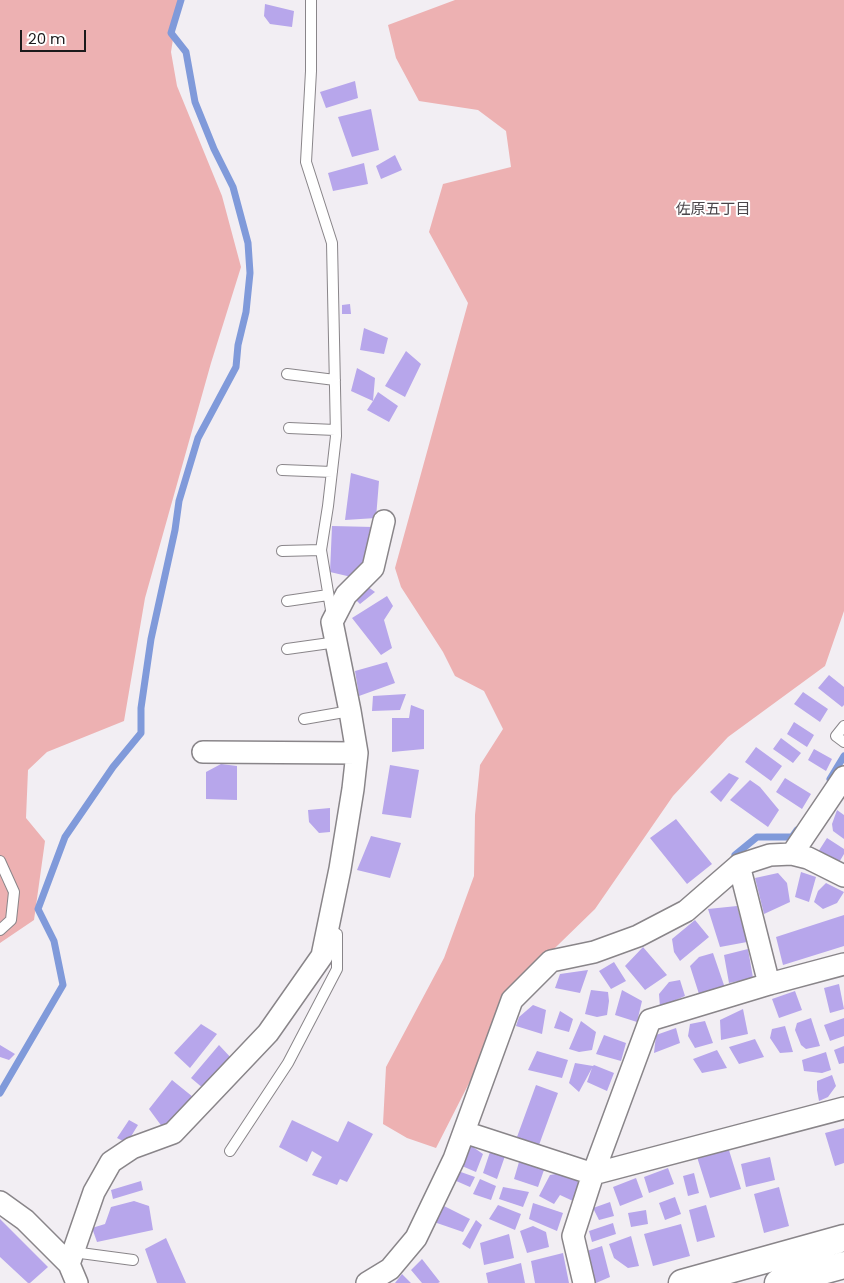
<!DOCTYPE html>
<meta charset="utf-8">
<style>
body{margin:0}
#map{position:relative;width:844px;height:1283px;overflow:hidden;background:#f2eef3;font-family:Poppins,sans-serif}
canvas{display:block}
.scale{position:absolute;left:20px;top:30px;width:66px;height:22px;box-sizing:border-box;border:2px solid #1b1a1b;border-top:0;padding-left:6px;font-size:15px;line-height:18px;white-space:nowrap;color:#1b1a1b;-webkit-text-stroke:4px #fff;paint-order:stroke}
</style>
<div id="map">
<canvas width="844" height="1283"></canvas>
<div class="scale">20 m</div>
</div>
<script>
const ctx = document.querySelector('canvas').getContext('2d');
ctx.lineJoin = 'round';
function paint(path, color) { ctx.fillStyle = color; ctx.fill(path, 'evenodd'); }
const toPath = rows => new Path2D(rows.map(r => 'M' + r).join(''));
function strokePath(path, color, width, dash) { ctx.strokeStyle = color; ctx.lineWidth = width; ctx.lineCap = dash ? 'butt' : 'round'; ctx.setLineDash(dash || []); ctx.stroke(path); }
function drawText(font, color, halo, rows, align = 'center') {
  ctx.font = font + ' Poppins,"Noto Sans JP",sans-serif'; ctx.lineWidth = 4; ctx.setLineDash([]); ctx.textBaseline = 'middle'; ctx.strokeStyle = halo; ctx.fillStyle = color; for (const [text, x, y, turn = 0] of rows) {
    ctx.save(); ctx.translate(x, y); ctx.rotate((+turn || 0) * Math.PI / 180); ctx.textAlign = isNaN(turn) ? turn : align; if (halo) ctx.strokeText(text, 0, 0); ctx.fillText(text, 0, 0); ctx.restore();
  }
}
paint(toPath([
 [0,0,179,0,171,52,177,86,222,196,241,267,211,363,145,598,124,721,47,752,28,770,26,818,45,841,34,920,0,943],
 [455,0,844,0,844,611,825,666,728,737,673,796,595,909,521,981,436,1148,407,1138,383,1124,386,1067,444,958,474,876,475,815,480,765,503,729,484,691,455,676,443,652,401,587,395,568,468,303,429,232,443,184,511,167,506,131,478,110,419,101,396,58,388,25]
]), '#edb1b2');
strokePath(toPath([
 [830,779,844,756],
 [735,855,757,837,792,837,797,830],
 [0,1093,63,985,54,941,38,909,65,837,113,767,141,733,141,708,151,639,175,530,179,501,198,438,236,367,238,345,246,312,250,273,248,243,233,187,214,149,195,102,186,52,171,33,181,0]
]), '#809ada', 7);
paint(toPath([
 [265,4,294,11,292,27,270,24,264,16],
 [355,81,358,98,326,108,320,92],
 [371,109,379,150,352,157,338,117],
 [395,155,402,170,381,179,376,166],
 [364,163,368,184,333,191,328,173],
 [350,304,351,314,342,314,342,305],
 [364,328,388,338,384,354,360,350],
 [406,351,421,364,405,397,385,386],
 [357,368,375,378,373,401,378,392,398,406,389,422,367,410,373,401,351,391],
 [351,473,379,481,376,518,345,520],
 [332,526,373,527,360,579,330,572],
 [364,584,375,592,360,604,353,597],
 [387,596,393,606,384,620,392,648,381,655,352,618],
 [387,662,395,683,359,696,355,671],
 [829,675,844,687,844,705,842,707,818,688],
 [803,692,828,709,820,722,794,704],
 [406,694,400,710,372,711,373,696],
 [411,705,424,710,424,749,392,752,392,718,409,718],
 [794,722,814,735,807,747,787,734],
 [781,738,801,753,793,763,773,749],
 [756,747,782,766,771,781,745,762],
 [814,749,832,759,826,771,808,760],
 [221,764,237,766,237,800,206,799,206,772],
 [390,765,419,770,411,818,382,814],
 [729,773,739,778,721,802,710,792],
 [785,778,811,794,802,809,776,792],
 [750,780,760,787,779,810,768,827,730,800],
 [330,808,330,832,319,833,309,822,308,810],
 [837,810,844,815,844,839,833,831,832,824],
 [676,819,712,864,687,884,650,838],
 [371,836,401,843,390,878,357,870],
 [827,838,844,849,844,854,838,864,818,852],
 [801,872,816,877,809,902,795,897],
 [778,873,787,883,790,902,764,914,755,878],
 [826,883,844,892,837,903,823,909,814,902,818,891],
 [737,906,747,942,720,947,708,909],
 [844,915,844,946,783,965,776,937],
 [695,920,709,937,680,961,674,952,672,939],
 [643,947,667,975,645,990,625,966],
 [748,949,753,978,729,983,724,955],
 [713,953,725,988,699,994,690,966,699,957],
 [614,962,626,981,611,989,599,971],
 [588,970,580,993,555,988,560,974],
 [680,980,685,996,660,1007,659,994,669,982],
 [839,984,844,1009,830,1013,824,988],
 [591,990,608,992,609,1001,607,1015,597,1017,585,1014],
 [622,990,642,1001,637,1022,615,1015],
 [795,991,802,1010,779,1018,772,999],
 [533,1005,546,1010,542,1034,516,1026,519,1017],
 [743,1009,748,1034,721,1040,720,1020],
 [560,1011,573,1019,569,1032,554,1028],
 [811,1018,820,1046,806,1049,801,1045,795,1030,797,1023],
 [844,1018,844,1036,830,1041,824,1025],
 [581,1021,596,1032,592,1050,579,1052,569,1049],
 [705,1021,713,1043,695,1048,688,1036,690,1024],
 [201,1024,217,1034,190,1068,174,1053],
 [785,1026,793,1052,780,1053,770,1038,772,1029],
 [676,1028,680,1043,654,1053,656,1035],
 [604,1035,626,1043,621,1061,596,1054],
 [755,1039,764,1057,739,1064,729,1047],
 [0,1045,15,1054,9,1060,0,1057],
 [219,1045,233,1060,204,1089,191,1078],
 [844,1046,844,1063,839,1064,834,1050],
 [717,1050,727,1068,702,1073,693,1059],
 [537,1051,568,1060,562,1078,528,1070],
 [826,1052,831,1070,822,1073,804,1071,802,1060],
 [575,1063,593,1066,594,1065,614,1073,607,1091,587,1082,592,1068,579,1092,569,1083],
 [832,1075,836,1086,828,1097,819,1101,817,1090,817,1081],
 [172,1080,193,1097,163,1128,149,1109],
 [536,1085,558,1093,539,1145,517,1137],
 [129,1120,138,1125,127,1143,117,1138],
 [292,1120,338,1142,348,1121,373,1134,347,1182,340,1179,337,1185,312,1175,322,1157,312,1151,307,1162,279,1147],
 [844,1128,844,1163,835,1166,825,1133],
 [470,1145,483,1154,476,1172,462,1166],
 [728,1147,741,1189,710,1198,697,1157],
 [490,1152,505,1156,497,1179,483,1173],
 [770,1157,775,1180,746,1187,741,1164],
 [519,1162,544,1170,538,1187,514,1179],
 [668,1168,674,1184,649,1193,644,1177],
 [458,1171,475,1177,470,1187,454,1180],
 [562,1173,576,1178,579,1184,573,1201,560,1195,554,1204,539,1196,550,1175],
 [694,1173,699,1193,688,1196,683,1176],
 [636,1178,643,1197,620,1206,613,1187],
 [480,1179,496,1186,491,1200,473,1194],
 [141,1181,143,1190,113,1199,111,1190],
 [503,1187,529,1192,523,1207,499,1199],
 [779,1187,789,1226,764,1233,754,1194],
 [675,1197,681,1214,665,1220,659,1203],
 [134,1201,149,1206,153,1230,97,1242,92,1228,105,1224,111,1207],
 [610,1202,614,1216,599,1220,593,1208],
 [533,1203,563,1213,557,1231,529,1219],
 [498,1205,521,1214,515,1230,489,1219],
 [706,1205,715,1237,697,1242,689,1210],
 [444,1206,470,1219,463,1232,434,1222],
 [646,1210,648,1224,631,1227,628,1213],
 [0,1219,48,1267,30,1283,28,1283,0,1257],
 [476,1220,482,1225,470,1249,462,1244],
 [613,1223,616,1234,592,1242,589,1231],
 [681,1224,690,1256,653,1266,644,1234],
 [533,1226,546,1232,549,1247,527,1253,520,1231],
 [509,1234,514,1258,484,1265,480,1243],
 [631,1236,639,1266,628,1268,614,1258,609,1244],
 [166,1238,186,1283,157,1283,145,1249],
 [602,1246,610,1277,596,1283,592,1283,584,1252],
 [563,1253,569,1283,535,1283,531,1261],
 [422,1259,440,1282,438,1283,422,1283,411,1270],
 [521,1263,525,1283,488,1283,486,1273],
 [402,1274,411,1283,395,1283]
]), '#b7a6eb');
const service = toPath([
 [311,0,311,71,306,162,332,243,336,436,328,506,321,550,332,616],
 [287,374,335,380],
 [289,428,335,430],
 [282,470,332,472],
 [282,551,321,550],
 [287,601,328,595],
 [287,649,337,642],
 [304,719,350,711],
 [844,726,836,736,844,742],
 [0,861,14,892,11,920,0,930],
 [230,1151,288,1063,337,969,337,934,327,929],
 [73,1252,133,1260]
]);
const minor = toPath([
 [203,752,357,753],
 [792,854,844,777],
 [739,865,769,984],
 [464,1132,593,1174,844,1108],
 [0,1202,25,1220,69,1264,77,1283],
 [69,1264,94,1192,111,1162,132,1148,173,1133,268,1033,322,956,340,869,353,789,357,753,350,711,332,622,346,595,373,568,384,521],
 [367,1283,390,1269,416,1238,454,1159,512,1000,551,961,594,952,638,936,686,911,739,865,770,855,792,854,808,858,844,876],
 [584,1283,573,1236,593,1174,650,1020,769,984,844,964]
]);
const tertiary = toPath([
 [682,1283,844,1238],
 [778,1283,844,1265]
]);
strokePath(service, '#898589', 12);
strokePath(minor, '#898589', 24);
strokePath(tertiary, '#898589', 29);
strokePath(service, '#fff', 10);
strokePath(minor, '#fff', 21);
strokePath(tertiary, '#fff', 26);
drawText('15px', '#4a464a', '#fff', [
 ["佐原五丁目",713,210]
]);
</script>
